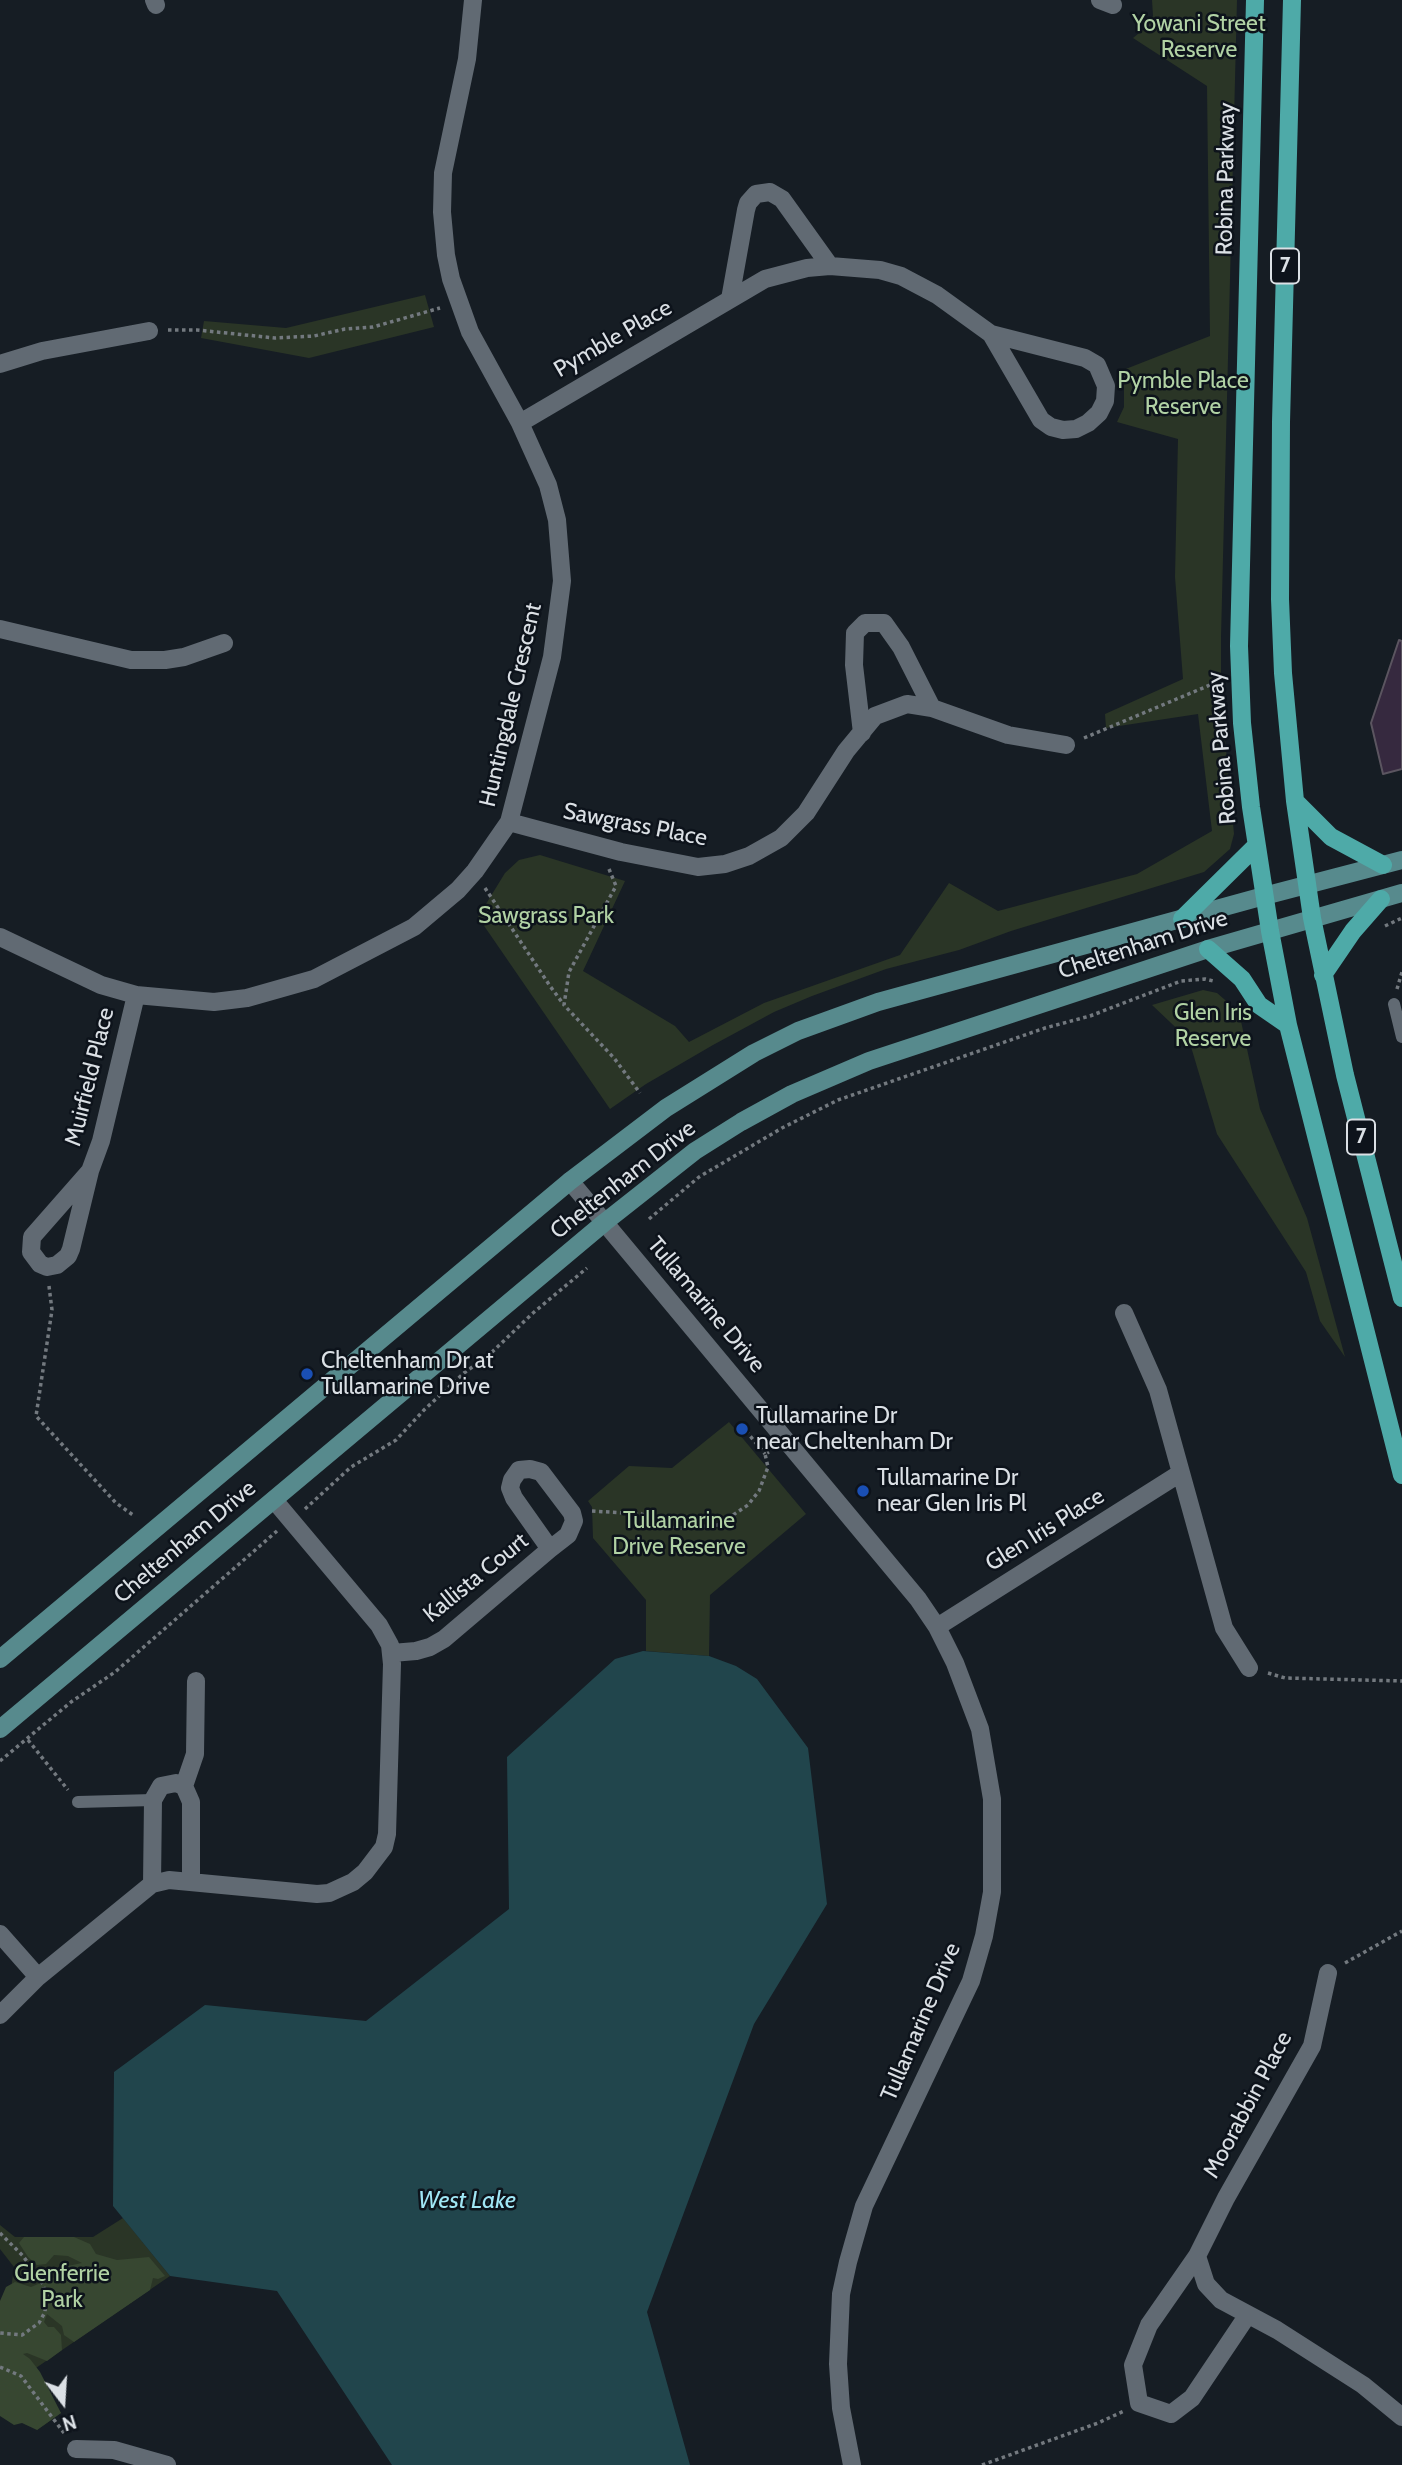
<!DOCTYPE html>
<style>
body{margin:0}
#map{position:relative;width:1402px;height:2465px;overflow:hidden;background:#161d24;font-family:Cabin,sans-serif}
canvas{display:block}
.north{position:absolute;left:28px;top:2367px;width:70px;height:70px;-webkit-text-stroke:5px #0d131b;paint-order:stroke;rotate:163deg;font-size:19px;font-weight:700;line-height:28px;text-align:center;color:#dbe0e5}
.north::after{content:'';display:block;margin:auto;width:24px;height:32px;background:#dbe0e5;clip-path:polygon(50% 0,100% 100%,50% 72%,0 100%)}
</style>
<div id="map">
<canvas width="1402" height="2465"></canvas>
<div class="north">N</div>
</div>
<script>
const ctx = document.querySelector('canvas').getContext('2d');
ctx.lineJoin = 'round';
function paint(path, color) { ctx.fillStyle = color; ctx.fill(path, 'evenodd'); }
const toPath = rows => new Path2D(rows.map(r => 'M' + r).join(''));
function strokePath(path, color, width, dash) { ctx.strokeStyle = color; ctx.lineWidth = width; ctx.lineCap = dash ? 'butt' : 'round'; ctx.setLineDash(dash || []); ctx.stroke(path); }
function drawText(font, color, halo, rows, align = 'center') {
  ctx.font = font + ' Cabin,sans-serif'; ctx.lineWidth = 5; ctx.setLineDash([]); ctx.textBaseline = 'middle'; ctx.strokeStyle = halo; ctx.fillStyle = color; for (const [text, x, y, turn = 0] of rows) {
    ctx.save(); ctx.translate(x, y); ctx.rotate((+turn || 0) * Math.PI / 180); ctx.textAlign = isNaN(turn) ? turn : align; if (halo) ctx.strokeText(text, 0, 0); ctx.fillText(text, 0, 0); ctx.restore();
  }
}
paint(toPath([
 [1152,0,1237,0,1221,637,1221,697,1234,834,1230,849,1204,872,1011,931,959,950,886,969,812,996,774,1012,713,1045,646,1084,610,1109,478,917,505,873,519,860,540,855,625,881,583,971,675,1026,689,1042,764,1003,900,955,949,883,998,911,1137,874,1212,831,1198,714,1106,728,1105,714,1183,679,1175,577,1178,439,1117,422,1124,407,1124,389,1118,372,1210,336,1207,86,1133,38,1144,29,1153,16],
 [425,295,434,327,309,358,201,338,204,321,286,328],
 [1203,990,1217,993,1239,1012,1260,1109,1307,1218,1345,1357,1320,1321,1306,1272,1217,1134,1189,1040,1152,1005],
 [729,1422,806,1514,710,1595,709,1656,646,1651,646,1600,593,1538,592,1507,588,1501,629,1466,672,1468],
 [123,2218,170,2276,33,2370,61,2413,37,2430,9,2304,14,2267,0,2249,0,2225,15,2237,93,2237]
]), '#2a3526');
paint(toPath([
 [24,2237,74,2237,90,2244,96,2254,117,2260,149,2257,165,2276,158,2279,153,2278,150,2290,74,2342,64,2335,62,2326,47,2314,44,2322,48,2327,54,2327,61,2335,62,2350,47,2361,27,2353,23,2354,30,2359,40,2372,61,2413,37,2430,22,2423,14,2425,0,2416,0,2301,6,2287,15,2282,31,2287,55,2277,58,2268,82,2263,68,2256,54,2255,46,2264,37,2265,28,2257,19,2243]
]), '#374731');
paint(toPath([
 [643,1651,709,1656,736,1666,757,1679,808,1748,827,1904,754,2024,647,2312,690,2465,392,2465,277,2291,170,2276,113,2206,114,2072,205,2005,366,2021,509,1909,507,1757,615,1659]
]), '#21454c');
const building = toPath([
 [1399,640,1402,641,1402,769,1383,774,1371,723,1399,640]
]);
paint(building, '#36293f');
strokePath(building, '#5b5560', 2);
strokePath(toPath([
 [168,330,197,330,275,338,314,336,345,329,373,327,440,308],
 [1084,738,1210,685,1223,686],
 [609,869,616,886,569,972,564,1005,614,1058,640,1093],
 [485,888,550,986,564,1005],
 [1385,926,1402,918],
 [1397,989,1402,972],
 [649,1219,699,1177,782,1128,838,1100,1045,1028,1090,1016,1181,981,1205,979,1213,981],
 [49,1286,52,1310,36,1416,116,1503,133,1515],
 [746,1431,765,1454],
 [305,1509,351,1467,396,1440,424,1410,464,1373,489,1355,533,1313,587,1268],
 [592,1511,641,1514,679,1528,718,1525,748,1505,759,1491,768,1467,765,1454,769,1452],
 [1268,1673,1285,1678,1402,1681],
 [28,1740,68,1790],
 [0,1761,71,1702,115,1672,277,1531],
 [1345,1963,1402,1931],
 [0,2233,23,2256,43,2284,46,2297,45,2312,39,2323,22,2335,0,2333],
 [0,2367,21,2376,64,2433],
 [982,2465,1098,2423,1124,2411]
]), '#73797f', 3.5, [3.5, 3.5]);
strokePath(toPath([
 [1394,1004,1402,1037],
 [78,1802,153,1800]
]), '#616a73', 12);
strokePath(toPath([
 [154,0,156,5],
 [1100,0,1113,5],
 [730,299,746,210,748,203,756,194,770,192,782,199,830,266],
 [0,364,42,351,149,331],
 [520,423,765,279,807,268,830,266,880,270,901,276,937,295,991,334,1085,358,1097,365,1106,386,1105,401,1099,413,1088,423,1076,429,1063,430,1051,427,1041,420,991,334],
 [0,629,131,660,165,660,184,657,224,643],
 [862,733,854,665,855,633,865,623,884,623,901,647,932,708],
 [509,822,621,852,698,867,725,864,749,856,781,838,806,813,846,751,875,716,907,704,932,708,1008,735,1066,745],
 [0,937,101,985,136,995,214,1002,247,998,314,979,414,927,458,890,475,871,509,822,552,657,562,581,557,520,548,485,520,423,470,332,451,279,446,255,442,212,443,173,467,59,473,0],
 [90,1171,32,1237,31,1252,40,1264,47,1267,57,1265,68,1256,71,1249,90,1171,101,1141,136,995],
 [570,1181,918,1599,937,1627,955,1663,980,1729,992,1799,992,1892,984,1936,971,1981,864,2206,848,2262,841,2294,838,2364,841,2408,852,2465],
 [1124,1313,1158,1390,1224,1628,1249,1668],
 [937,1627,1179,1474],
 [392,1653,416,1651,430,1647,444,1639,550,1549,514,1498,510,1488,512,1480,519,1470,530,1469,541,1472,572,1513,574,1521,568,1535,550,1549],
 [184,1786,195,1754,196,1681],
 [152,1884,153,1800,161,1786,176,1783,184,1786,191,1802,191,1881],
 [0,1934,38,1977],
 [1328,1973,1312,2046,1226,2198,1197,2256,1206,2284,1221,2300,1277,2330,1363,2385,1402,2417],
 [0,2015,38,1977,152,1884,169,1880,317,1894,329,1893,353,1882,365,1872,384,1847,387,1834,392,1664,390,1645,379,1625,274,1500],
 [1197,2256,1149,2325,1133,2365,1139,2403,1171,2414,1192,2398,1247,2316],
 [76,2449,114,2450,167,2465]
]), '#616a73', 18);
strokePath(toPath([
 [0,1659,570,1181,666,1108,754,1053,798,1031,878,1002,1264,896,1402,860],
 [0,1729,605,1222,695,1151,741,1122,792,1094,869,1061,1208,949,1402,893]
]), '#578a8d', 18);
strokePath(toPath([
 [1255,0,1239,646,1242,723,1251,807,1270,931,1288,1025,1402,1475],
 [1292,0,1281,422,1280,599,1283,673,1295,801,1312,918,1345,1075,1402,1298],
 [1295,801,1331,837,1383,865],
 [1182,919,1256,846],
 [1208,949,1242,979,1259,1005,1288,1025],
 [1323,975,1353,931,1381,899]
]), '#4eaaa8', 18);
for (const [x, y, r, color] of [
 [307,1374,7,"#1a4fb4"],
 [742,1429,7,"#1a4fb4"],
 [863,1491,7,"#1a4fb4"]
]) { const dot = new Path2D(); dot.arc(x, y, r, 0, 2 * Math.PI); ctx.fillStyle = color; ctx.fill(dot); strokePath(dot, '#0d131b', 2.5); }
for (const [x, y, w] of [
 [1285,266,28],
 [1361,1137,28]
]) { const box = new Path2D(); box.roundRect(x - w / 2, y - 17.5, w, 35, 5); ctx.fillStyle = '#0d131b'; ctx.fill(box); strokePath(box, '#dbe0e5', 2); }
drawText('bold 21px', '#dbe0e5', null, [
 ["7",1285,266],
 ["7",1361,1137]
]);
drawText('23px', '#b1d2a4', '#0d131b', [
 ["Yowani Street",1199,24],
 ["Reserve",1199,50],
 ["Pymble Place",1183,381],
 ["Reserve",1183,407],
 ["Sawgrass Park",546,916],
 ["Glen Iris",1213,1013],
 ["Reserve",1213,1039],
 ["Tullamarine",679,1521],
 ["Drive Reserve",679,1547],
 ["Glenferrie",62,2274],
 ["Park",62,2300]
]);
drawText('23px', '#dbe0e5', '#0d131b', [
 ["Robina Parkway",1226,179,-89],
 ["Pymble Place",613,339,-30],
 ["Huntingdale Crescent",511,705,-77],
 ["Robina Parkway",1222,748,-95],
 ["Sawgrass Place",635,825,11],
 ["Cheltenham Drive",1143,945,-18],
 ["Muirfield Place",90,1077,-76],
 ["Cheltenham Drive",623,1180,-38],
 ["Tullamarine Drive",706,1305,50],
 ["Glen Iris Place",1045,1530,-32],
 ["Cheltenham Drive",185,1542,-40],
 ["Kallista Court",476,1578,-39],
 ["Tullamarine Drive",921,2022,-67],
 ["Moorabbin Place",1248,2105,-62]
]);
drawText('23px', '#dbe0e5', '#0d131b', [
 ["Cheltenham Dr at",321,1361],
 ["Tullamarine Drive",321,1387],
 ["Tullamarine Dr",756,1416],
 ["near Cheltenham Dr",756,1442],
 ["Tullamarine Dr",877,1478],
 ["near Glen Iris Pl",877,1504]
], 'left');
drawText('italic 24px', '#a0e6f5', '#0d131b', [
 ["West Lake",467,2201]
]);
</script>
